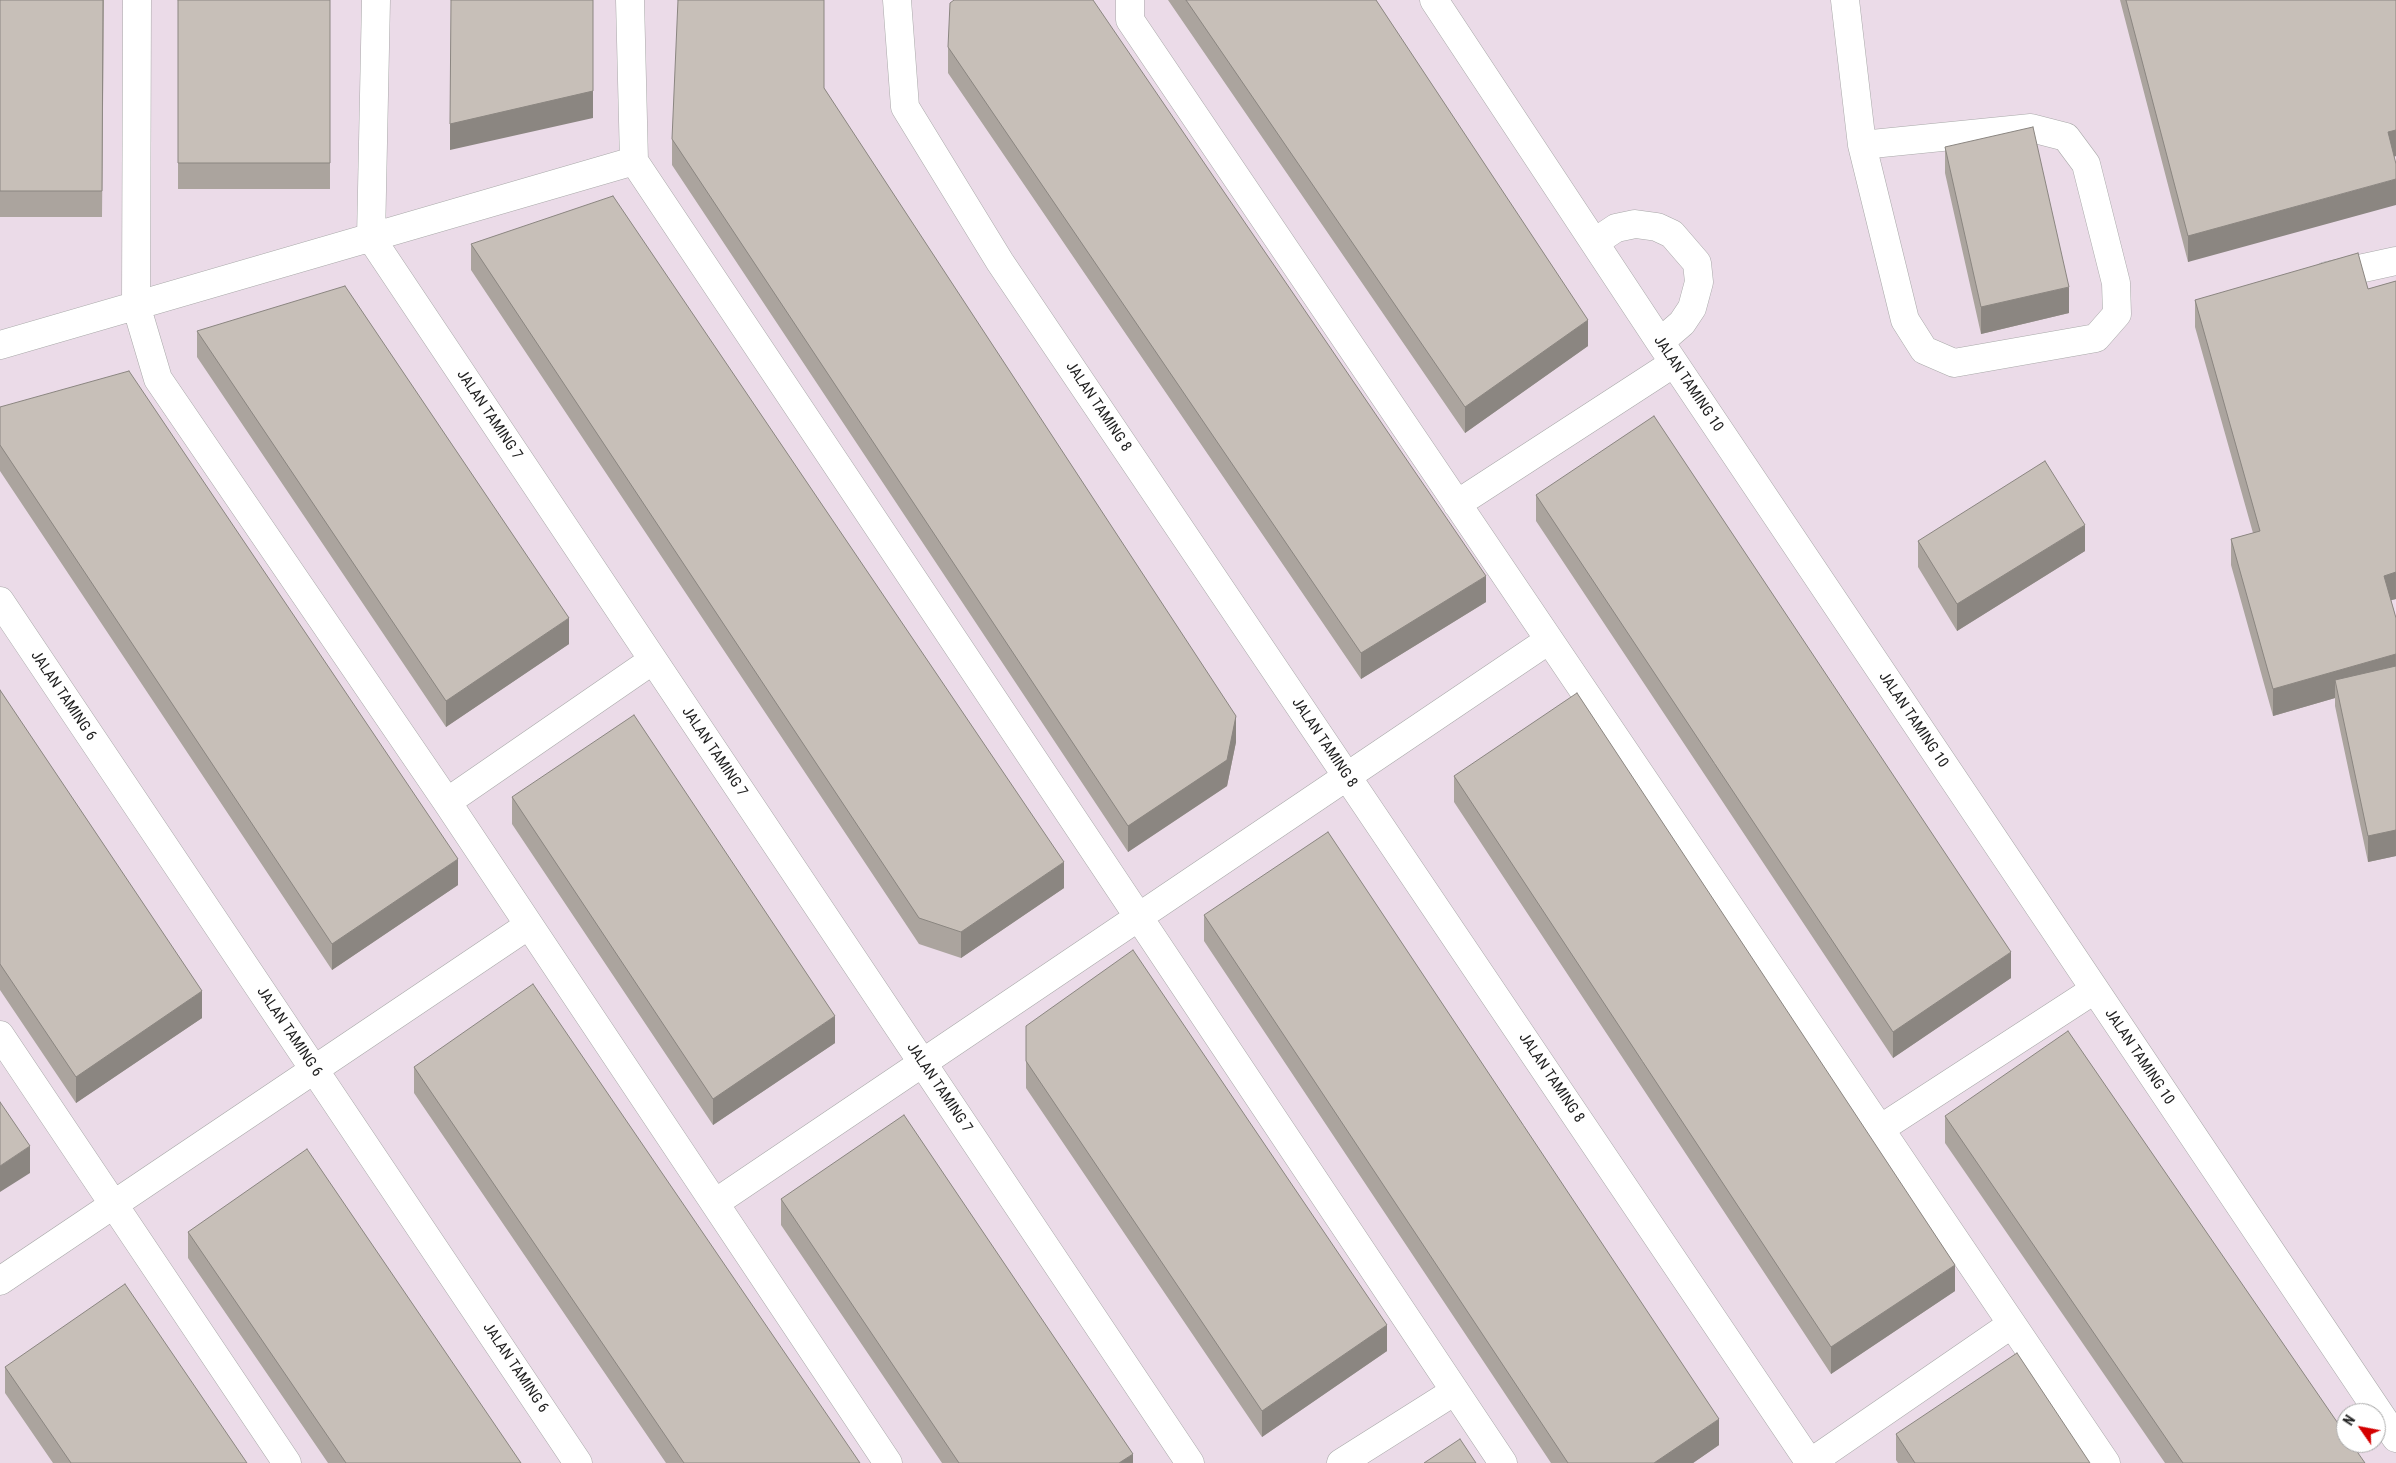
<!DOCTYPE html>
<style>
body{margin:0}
#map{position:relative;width:2396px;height:1463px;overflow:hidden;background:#f2efe9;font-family:"Roboto Condensed",sans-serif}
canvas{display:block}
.north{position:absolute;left:2336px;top:1403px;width:50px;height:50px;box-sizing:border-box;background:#fff;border:1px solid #a7a7a7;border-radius:50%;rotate:303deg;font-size:14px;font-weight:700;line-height:20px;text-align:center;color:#222}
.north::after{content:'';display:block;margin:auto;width:18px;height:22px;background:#d40000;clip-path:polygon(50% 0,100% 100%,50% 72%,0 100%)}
</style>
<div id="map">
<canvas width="2396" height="1463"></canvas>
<div class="north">N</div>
</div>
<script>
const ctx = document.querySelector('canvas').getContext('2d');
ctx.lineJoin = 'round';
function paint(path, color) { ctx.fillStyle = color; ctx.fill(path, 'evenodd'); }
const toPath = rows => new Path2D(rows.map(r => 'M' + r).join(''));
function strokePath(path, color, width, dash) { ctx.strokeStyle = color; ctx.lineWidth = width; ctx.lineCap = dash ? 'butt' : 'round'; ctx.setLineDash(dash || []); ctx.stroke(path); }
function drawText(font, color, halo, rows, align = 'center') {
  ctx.font = font + ' "Roboto Condensed",sans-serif'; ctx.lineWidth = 5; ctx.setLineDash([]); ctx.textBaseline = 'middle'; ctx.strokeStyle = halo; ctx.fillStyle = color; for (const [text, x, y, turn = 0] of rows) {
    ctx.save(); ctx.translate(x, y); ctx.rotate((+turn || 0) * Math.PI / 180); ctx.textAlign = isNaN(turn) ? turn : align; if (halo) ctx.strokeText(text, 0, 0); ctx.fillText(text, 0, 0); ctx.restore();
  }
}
paint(toPath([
 [0,0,2396,0,2396,1463,0,1463],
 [2346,1413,2376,1413,2376,1443,2346,1443]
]), '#ebdbe8');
const minor = toPath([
 [137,0,136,305,158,379,447,802,888,1463],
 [376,0,371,238,1190,1463],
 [630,0,634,161,1503,1463],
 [897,0,905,107,1000,262,1810,1463],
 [1130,0,1130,20,2106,1463],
 [1434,0,1660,342,2396,1438],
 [1845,0,1862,145,1905,320,1924,350,1954,363,2096,338,2117,314,2116,283,2086,164,2066,137,2031,128,1862,145],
 [1595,242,1616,228,1635,224,1657,227,1672,234,1697,263,1699,282,1692,308,1682,323,1660,342],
 [2327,276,2396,261],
 [0,345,634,161],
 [1457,504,1674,363],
 [0,601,578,1463],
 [447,802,653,660],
 [0,1035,287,1463],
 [1880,1129,2094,990],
 [715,1203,1549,640],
 [0,1281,529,925],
 [1341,1463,1455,1391],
 [1810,1463,2012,1324]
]);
strokePath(minor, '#a9a9a9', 29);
strokePath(minor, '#fff', 28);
paint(toPath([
 [0,0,104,0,102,217,0,217],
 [178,0,330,0,330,189,178,189],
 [1168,0,1376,0,1588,346,1465,433],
 [2120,0,2396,0,2396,156,2188,262],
 [948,47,1486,602,1361,679,948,73],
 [824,88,1236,742,1227,786,1128,852,672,165,672,139],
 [1945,147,2069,313,1981,334,1945,173],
 [471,244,1064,888,961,958,919,944,471,270],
 [2396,281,2396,599,2391,600,2396,618,2396,856,2368,862,2335,706,2335,698,2273,716,2231,565,2231,539,2253,533,2195,327,2195,300,2368,289],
 [197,331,569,644,446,727,197,357],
 [0,407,458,885,332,970,0,471],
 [1536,495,2011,978,1893,1058,1536,521],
 [1918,541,2085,551,1957,631,1918,567],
 [0,690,202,1018,76,1103,0,990],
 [1454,776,1955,1291,1831,1374,1454,802],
 [512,797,835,1043,713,1125,512,824],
 [1204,915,1719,1445,1693,1463,1551,1463,1204,941],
 [1026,1026,1387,1351,1262,1437,1026,1088],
 [414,1067,860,1463,666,1463,414,1093],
 [1945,1116,2365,1463,2165,1463,1945,1143],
 [781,1199,1133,1463,942,1463,781,1225],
 [188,1232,521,1463,328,1463,188,1258],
 [5,1367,247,1463,53,1463,5,1393],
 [1896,1434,2090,1463,1898,1463,1896,1460]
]), '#aba49e');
paint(toPath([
 [593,0,593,118,450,150,450,124],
 [2396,130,2396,156,2388,158,2388,132],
 [2396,179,2396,205,2188,262,2188,236],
 [2069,287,2069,313,1981,334,1981,307],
 [1588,320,1588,346,1465,433,1465,407],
 [2085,525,2085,551,1957,631,1957,604],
 [2396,572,2396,599,2384,602,2384,576],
 [1486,576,1486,602,1361,679,1361,653],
 [569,618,569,644,446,727,446,701],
 [2396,654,2396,680,2335,680,2335,698,2273,716,2273,689],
 [1236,716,1236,742,1227,786,1128,852,1128,826],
 [2396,830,2396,856,2368,862,2368,836],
 [458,859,458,885,332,970,332,944],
 [1064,862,1064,888,961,958,961,932],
 [2011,952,2011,978,1893,1058,1893,1032],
 [202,991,202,1018,76,1103,76,1077],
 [835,1016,835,1043,713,1125,713,1099],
 [30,1146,30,1173,0,1192,0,1166],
 [1955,1265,1955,1291,1831,1374,1831,1347],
 [1387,1325,1387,1351,1262,1437,1262,1411],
 [1719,1419,1719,1445,1693,1463,1654,1463],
 [1133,1454,1133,1463,1119,1463]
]), '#8b8681');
const building = toPath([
 [0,0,103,0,102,191,0,191,0,0],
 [178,0,330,0,330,163,178,163,178,0],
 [451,0,593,0,593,91,450,124,451,0],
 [678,0,824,0,824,88,1236,716,1227,760,1128,826,672,139,678,0],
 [954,0,1093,0,1486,576,1361,653,948,47,950,3,954,0],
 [1186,0,1376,0,1588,320,1465,407,1186,0],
 [2126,0,2396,0,2396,130,2388,132,2396,164,2396,179,2188,236,2126,0],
 [2033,127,2069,287,1981,307,1945,147,2033,127],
 [613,196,1064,862,961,932,919,918,471,244,613,196],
 [2358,253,2368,289,2396,281,2396,572,2384,576,2396,618,2396,654,2273,689,2231,539,2260,531,2195,300,2358,253],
 [345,286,569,618,446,701,197,331,345,286],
 [129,371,458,859,332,944,0,445,0,407,129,371],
 [1654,416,2011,952,1893,1032,1536,495,1654,416],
 [2045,461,2085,525,1957,604,1918,541,2045,461],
 [2396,666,2396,830,2368,836,2335,680,2396,666],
 [0,690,202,991,76,1077,0,964,0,690],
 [1577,693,1955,1265,1831,1347,1454,776,1577,693],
 [634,715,835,1016,713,1099,512,797,634,715],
 [1328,832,1719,1419,1654,1463,1568,1463,1204,915,1328,832],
 [1133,950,1387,1325,1262,1411,1026,1061,1026,1026,1133,950],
 [533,984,860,1463,684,1463,414,1067,533,984],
 [2068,1031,2346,1435,2346,1443,2351,1443,2365,1463,2183,1463,1945,1116,2068,1031],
 [0,1102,30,1146,0,1166,0,1102],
 [904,1115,1133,1454,1119,1463,959,1463,781,1199,904,1115],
 [307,1149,521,1463,346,1463,188,1232,307,1149],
 [125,1284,247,1463,71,1463,5,1367,125,1284],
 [2017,1353,2090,1463,1915,1463,1896,1434,2017,1353],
 [1460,1439,1476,1463,1424,1463,1460,1439]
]);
paint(building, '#c7bfb8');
strokePath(building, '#8b8681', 1);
drawText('15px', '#222', '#fff', [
 ["JALAN TAMING 10",1688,384,56],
 ["JALAN TAMING 8",1098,407,56],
 ["JALAN TAMING 7",489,415,56],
 ["JALAN TAMING 6",63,696,56],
 ["JALAN TAMING 10",1913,720,56],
 ["JALAN TAMING 8",1324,743,56],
 ["JALAN TAMING 7",714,752,56],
 ["JALAN TAMING 6",289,1032,56],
 ["JALAN TAMING 10",2139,1057,56],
 ["JALAN TAMING 8",1551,1078,56],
 ["JALAN TAMING 7",939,1088,56],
 ["JALAN TAMING 6",515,1368,56]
]);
</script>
